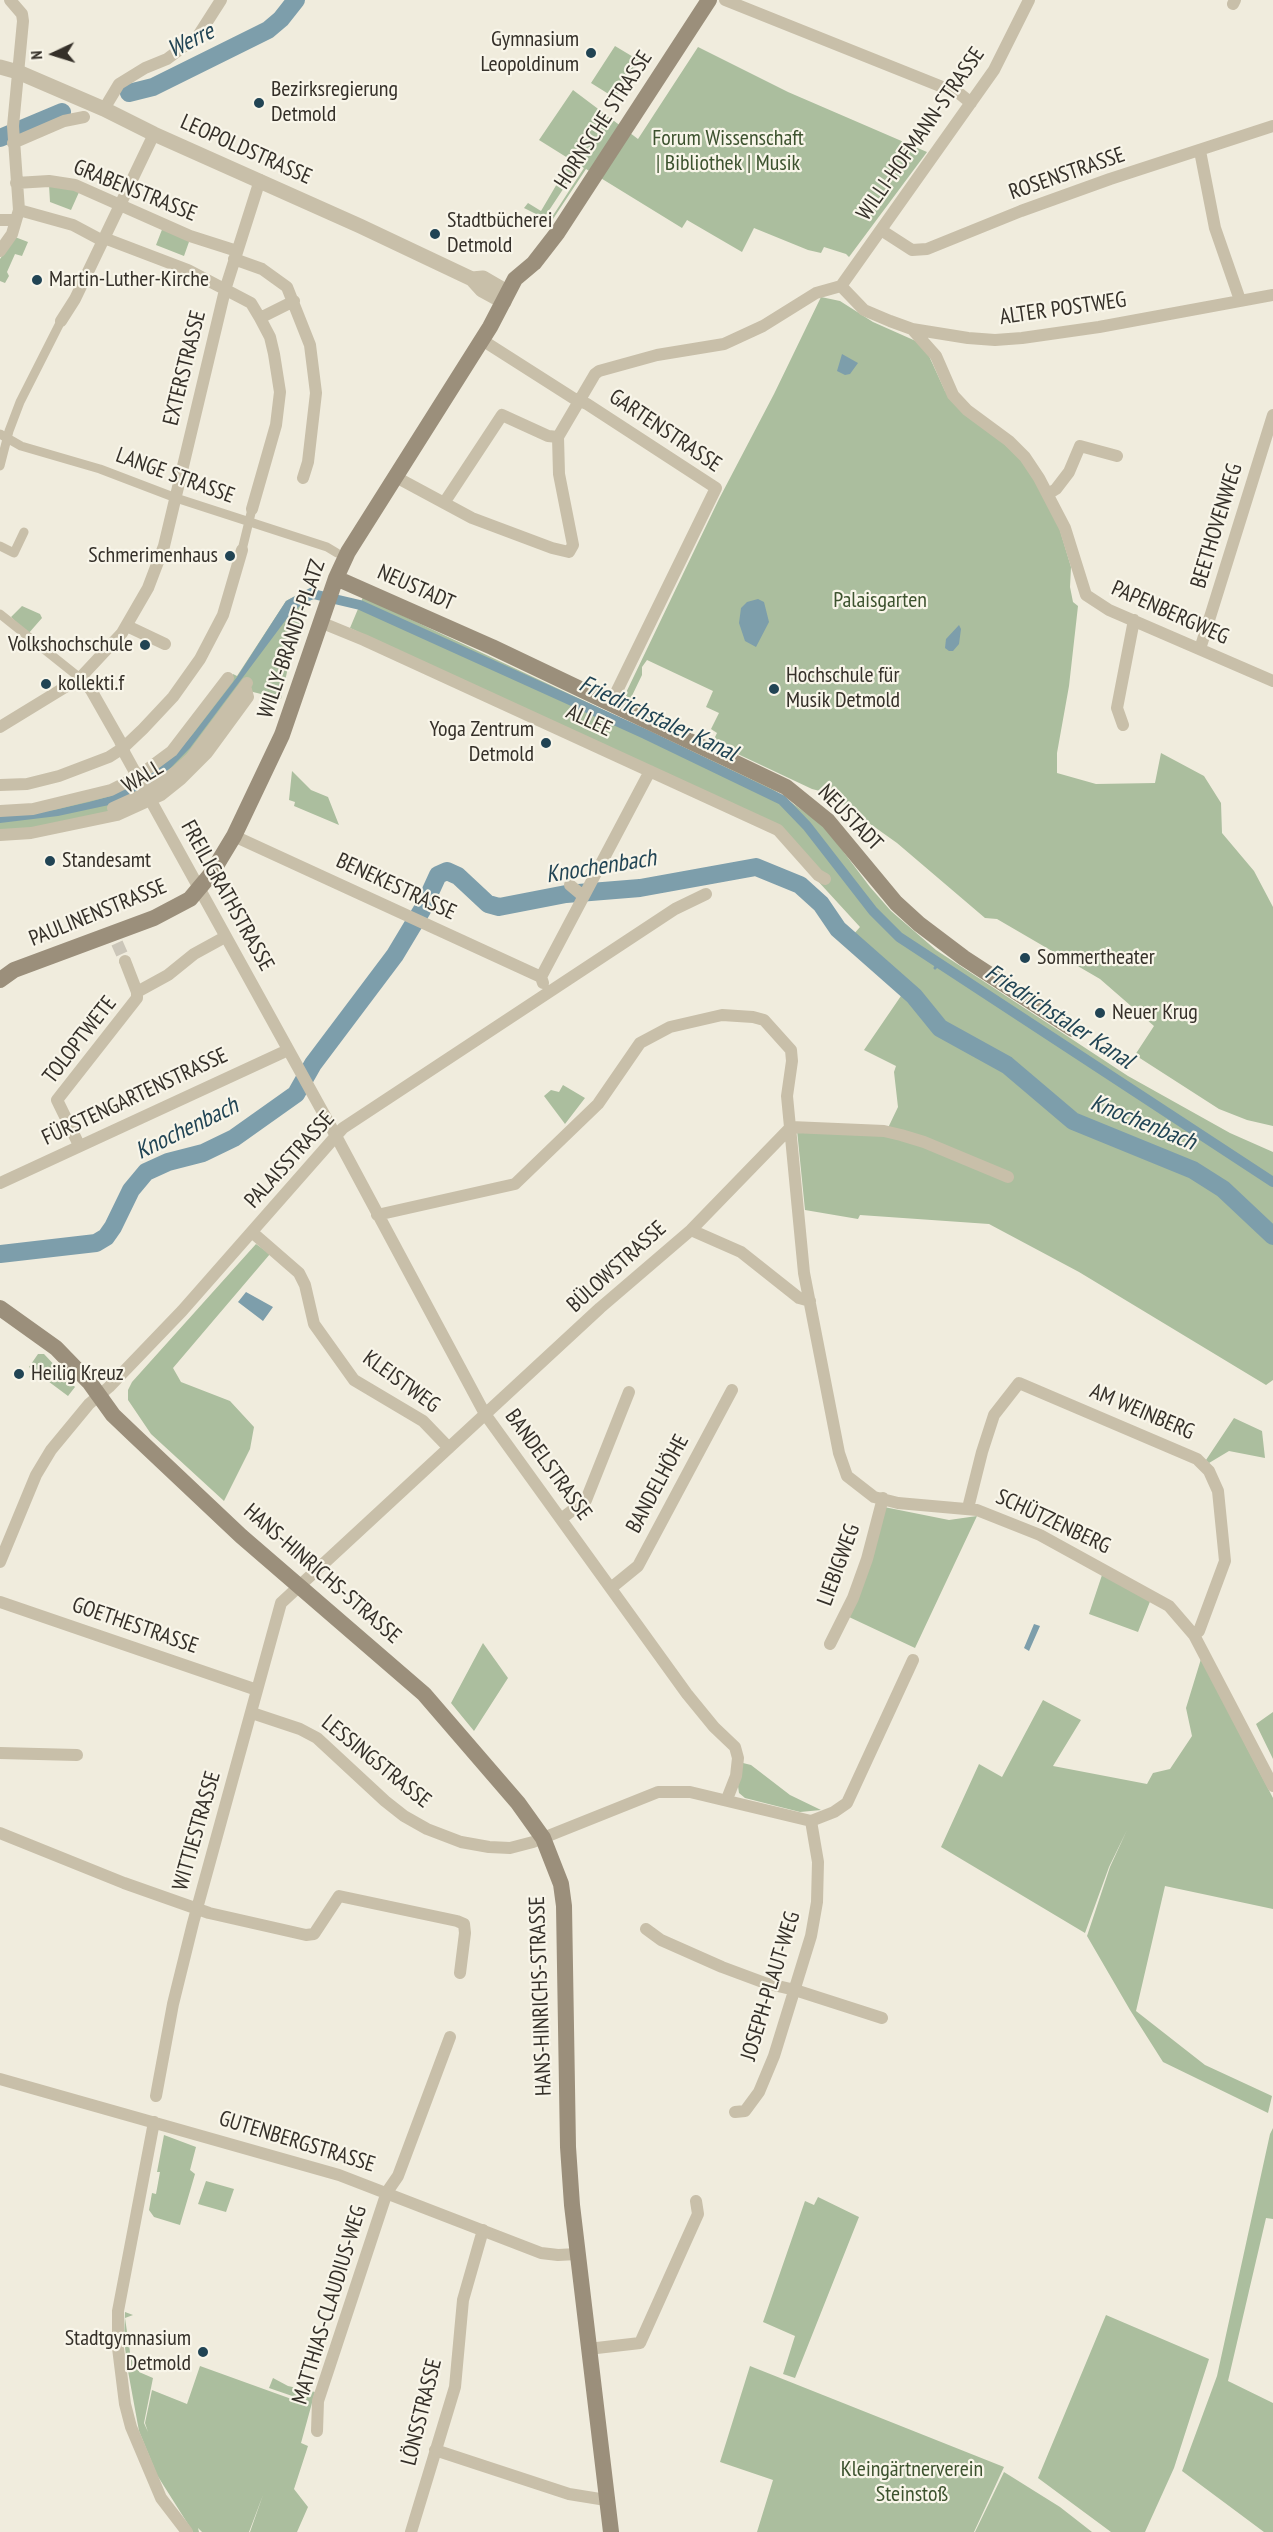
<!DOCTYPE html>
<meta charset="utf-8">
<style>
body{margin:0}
#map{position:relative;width:1273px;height:2532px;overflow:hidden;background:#f0ecdd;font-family:"PT Sans Narrow",sans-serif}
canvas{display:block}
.north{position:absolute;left:24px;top:24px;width:60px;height:60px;-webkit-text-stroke:4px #f8f5e9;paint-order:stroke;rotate:266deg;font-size:16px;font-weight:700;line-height:24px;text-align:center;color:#353029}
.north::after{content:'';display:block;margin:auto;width:21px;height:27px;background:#353029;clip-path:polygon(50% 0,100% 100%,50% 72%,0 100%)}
</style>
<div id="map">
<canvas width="1273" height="2532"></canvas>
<div class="north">N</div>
</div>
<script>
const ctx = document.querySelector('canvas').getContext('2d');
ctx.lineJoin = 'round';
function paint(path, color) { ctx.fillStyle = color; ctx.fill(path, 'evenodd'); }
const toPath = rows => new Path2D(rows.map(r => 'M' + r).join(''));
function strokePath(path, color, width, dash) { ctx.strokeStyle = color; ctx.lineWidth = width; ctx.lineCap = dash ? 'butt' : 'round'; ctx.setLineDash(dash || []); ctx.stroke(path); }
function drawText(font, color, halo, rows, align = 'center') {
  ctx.font = font + ' "PT Sans Narrow",sans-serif'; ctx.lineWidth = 4.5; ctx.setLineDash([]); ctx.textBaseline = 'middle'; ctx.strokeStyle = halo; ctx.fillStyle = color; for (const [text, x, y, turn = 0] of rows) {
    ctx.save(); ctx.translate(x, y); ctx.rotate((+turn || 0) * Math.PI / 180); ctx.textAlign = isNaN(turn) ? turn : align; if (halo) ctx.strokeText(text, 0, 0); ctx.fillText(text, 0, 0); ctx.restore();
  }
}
paint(toPath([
 [615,46,640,61,615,98,591,83],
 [698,47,788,92,927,152,849,257,846,254,824,247,821,253,808,250,754,228,742,252,687,220,682,228,586,169,551,222,552,217,584,168,579,165,544,218,524,208,528,203,541,211,571,160,539,140,573,90,638,139],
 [49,185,80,190,71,210,50,202],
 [163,227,190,239,184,256,156,245],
 [15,237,28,242,22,256,15,254,7,272,9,276,5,283,0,281,0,259],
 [821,297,840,301,873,322,918,342,929,356,945,391,1022,460,1034,478,1059,527,1071,567,1070,587,1073,602,1078,606,1069,686,1057,753,1057,773,1096,784,1155,783,1161,753,1204,776,1221,803,1222,833,1254,871,1273,907,1273,1126,1247,1120,1219,1109,1135,1055,1154,1026,1100,979,997,919,985,918,897,843,852,811,849,814,844,810,843,797,812,789,725,748,726,746,718,742,712,743,717,733,711,729,719,713,706,707,713,691,647,660,642,667,642,675,628,704,622,701,719,499,774,394],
 [304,591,305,612,295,636,281,699,249,691,158,793,147,774,216,699,233,674,237,676,286,601],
 [363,597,774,790,824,826,870,887,891,911,936,950,1128,1076,1230,1133,1273,1152,1273,1380,1266,1385,1079,1272,989,1224,860,1215,858,1219,805,1210,797,1130,887,1130,898,1107,894,1072,896,1066,864,1050,903,993,892,987,846,943,860,927,816,879,778,831,350,628],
 [22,606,40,614,42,618,28,634,11,617],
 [292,771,311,790,328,797,339,825,294,806,295,802,289,800],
 [131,784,141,802,117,813,0,833,0,813],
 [563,1085,585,1098,565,1124,544,1096,551,1090,559,1092],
 [256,1244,270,1254,173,1368,181,1382,230,1401,254,1427,250,1449,224,1501,151,1434,128,1400,128,1390,132,1382],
 [38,1354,44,1354,75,1387,68,1396,29,1367],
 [1234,1418,1262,1431,1265,1458,1229,1451,1209,1463,1206,1460],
 [884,1507,949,1520,977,1516,915,1648,849,1617],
 [1103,1572,1151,1599,1138,1632,1089,1614],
 [483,1643,508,1678,474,1731,451,1703],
 [1201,1659,1273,1798,1273,1909,1165,1886,1136,2011,1205,2065,1272,2096,1268,2113,1163,2062,1130,2010,1087,1936,1110,1867,1127,1830,1109,1867,1085,1933,941,1847,979,1764,1002,1777,1043,1700,1081,1720,1053,1766,1147,1784,1153,1773,1170,1769,1192,1736,1186,1708],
 [1273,1712,1273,1759,1256,1724],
 [743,1763,751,1765,790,1795,821,1810,800,1812,745,1798,739,1793,738,1786],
 [1273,2128,1273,2219,1266,2218,1228,2381,1273,2403,1273,2532,1264,2532,1182,2471,1217,2376,1270,2134],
 [164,2135,196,2147,190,2170,195,2174,180,2225,154,2217,149,2210,152,2193,156,2194,160,2172,157,2172],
 [206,2181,234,2189,226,2212,198,2204],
 [818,2197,859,2217,795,2378,783,2374,795,2336,763,2322,805,2201,814,2205],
 [125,2312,133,2315,125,2318,131,2359,137,2367,142,2361,139,2372,153,2378,144,2423,148,2432,145,2423,152,2390,187,2404,200,2366,297,2401,298,2398,269,2388,273,2378,288,2386,315,2392,301,2443,308,2446,294,2489,308,2507,297,2532,250,2532,263,2495,249,2532,202,2532,198,2528,199,2532,193,2532,157,2475,139,2431,128,2371,124,2340],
 [1106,2315,1209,2359,1174,2468,1145,2532,1111,2532,1038,2478],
 [750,2366,1004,2467,974,2532,757,2532,773,2480,720,2462],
 [1004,2472,1060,2507,1092,2532,975,2532]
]), '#abbe9e');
paint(toPath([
 [842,354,858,363,850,374,845,375,837,371],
 [310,588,316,588,311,600,303,603,288,617,190,748,153,786,148,776,174,756,193,734,237,677,286,601],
 [758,599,764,602,769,622,756,647,745,641,739,623,741,608,747,602],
 [959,625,961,629,959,644,953,651,949,651,945,648,946,639],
 [131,785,137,795,109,805,58,816,0,823,0,816,54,810,89,802,111,796],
 [246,1292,273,1307,263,1321,238,1302],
 [1034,1624,1040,1626,1029,1651,1024,1648]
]), '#7d9eab');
strokePath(toPath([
 [935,968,938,964]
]), '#7d9eab', 3);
strokePath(toPath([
 [300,599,313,594,360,605,645,734,782,800,807,826,873,911,899,937,1273,1182],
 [122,797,162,772]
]), '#7d9eab', 10);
strokePath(toPath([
 [129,93,153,87,268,30,281,19,296,0],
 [0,138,62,112],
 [0,1254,96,1243,106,1237,113,1227,131,1190,146,1172,168,1162,203,1153,234,1138,296,1094,313,1064,395,955,422,910,438,875,447,871,458,876,488,904,499,907,566,894,640,888,756,867,800,885,821,904,838,929,914,996,940,1028,1007,1065,1073,1121,1193,1170,1223,1189,1273,1236]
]), '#7d9eab', 18);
strokePath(toPath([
 [117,943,125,961]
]), '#cbc6b9', 12, [12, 6]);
strokePath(toPath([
 [0,434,21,446,100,469,176,498,327,547,337,553],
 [0,466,9,431,20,402,61,321],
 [0,546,14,553,24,532],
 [242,550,252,509],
 [0,614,80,678]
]), '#c8bfa9', 9);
strokePath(toPath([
 [725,0,960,94,971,103],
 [1233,4,1235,0],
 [104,109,119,84,145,68,167,59,198,36,221,0],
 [13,143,64,121,84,117],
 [1200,151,1215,228,1240,300],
 [16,183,49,181,75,185,190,236,237,251],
 [19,210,73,225,103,241],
 [0,220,16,220],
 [881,230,912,250,927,249,1021,211,1110,179,1273,126],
 [104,238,188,270,251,303,260,318,270,337,274,354,280,392,276,425,252,509],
 [0,251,12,234,19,210,13,126,23,21,22,14,10,0],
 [234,259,262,269,287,287,310,345,316,393,308,462,303,478],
 [841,286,864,310,890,321,912,329,968,338,995,340,1022,338,1099,327,1273,295],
 [841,286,994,70,1029,0],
 [260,318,294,301],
 [61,321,75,299,154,134],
 [912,329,936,356,953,395,967,410,1009,441,1025,457,1039,478,1065,528,1086,595,1109,610,1273,681],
 [482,340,573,398,587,404,716,488,611,703],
 [394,476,472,518,552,548,569,552,573,545,559,474,558,437,595,374,599,371,657,355,724,344,763,326,816,293,841,286],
 [1048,494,1056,489,1069,472,1080,446,1117,456],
 [444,503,502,415,548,436,558,437],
 [320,622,364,640,778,830,818,875,825,879],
 [127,626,165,644],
 [1200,649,1273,415],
 [80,678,91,690,120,741,125,754,336,1136,485,1414,687,1694,714,1727,735,1747,738,1758,736,1776,727,1799],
 [1123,725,1117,708,1134,620],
 [0,727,80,678,122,633,148,588,164,546,225,290,260,180],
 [0,785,27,784,59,776,109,757,123,748,143,729,173,697,200,659,223,615,242,550],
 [113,808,146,793,177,771,191,758,247,683],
 [0,811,33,809,111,790,137,777,172,751,228,678],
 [0,835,31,833,117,815,161,795,181,779,207,753,248,697,245,686],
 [234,836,541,977],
 [570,885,583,896],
 [543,983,541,977,650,771],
 [137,992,168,975,194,954,225,937],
 [791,1127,884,1131,901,1135,924,1142,1008,1177],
 [79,1145,57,1100,137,998,137,992,125,961],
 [0,1183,288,1050],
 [377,1215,515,1184,598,1104,640,1043,670,1027,722,1015,753,1017,764,1020,791,1050,792,1061,787,1096,804,1273,839,1453,847,1476,874,1497,898,1503,977,1510,1040,1535,1169,1606,1194,1635,1273,1786],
 [691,1230,741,1252,799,1298,810,1301],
 [253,1233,299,1273,305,1285,314,1324,354,1380,423,1421,449,1448],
 [968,1508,982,1452,994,1415,1019,1383,1197,1459,1209,1471,1218,1491,1225,1561,1199,1631,1194,1635],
 [561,1519,586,1500,629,1392],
 [0,1562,36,1475,51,1450,89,1404,109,1387,182,1311,343,1128,675,909,706,894],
 [611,1588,638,1566,732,1390],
 [0,1602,257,1690],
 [830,1644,853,1598,867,1559,883,1498],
 [252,1713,300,1729,317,1738,385,1801,404,1816,427,1829,461,1842,489,1847,510,1848,533,1842,658,1792,690,1792,811,1821,834,1812,847,1803,913,1660],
 [0,1753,77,1755],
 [0,1833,124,1883,209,1913,306,1935,314,1934,339,1896,457,1921,464,1924,465,1933,460,1973],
 [646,1929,661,1940,722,1967,765,1983,795,1990,882,2018],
 [0,2079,339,2175,541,2253,558,2255,577,2254],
 [156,2096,173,2004,193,1923,281,1603,600,1308,691,1230,791,1127],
 [735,2112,745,2111,759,2092,774,2056,811,1936,817,1902,818,1862,811,1821],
 [154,2122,118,2311,118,2348,125,2404,131,2427,161,2498,187,2532],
 [588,2349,640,2343,698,2214,696,2201],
 [317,2431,318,2401,387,2192,398,2176,450,2037],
 [435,2450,569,2494,606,2500],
 [411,2532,455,2387,463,2300,483,2230]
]), '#c8bfa9', 12);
strokePath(toPath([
 [0,67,18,72,104,109,154,134,360,226,472,279,482,290,504,302],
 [472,279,483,278,507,292]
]), '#c8bfa9', 15);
strokePath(toPath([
 [336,578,492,647,786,787,828,821,896,903,919,924,964,958,1073,1029],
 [0,980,14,970,154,918,190,899,211,874,234,836,282,735,336,578,348,552,490,327,515,279,534,263,558,232,709,0],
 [0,1308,56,1348,90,1383,113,1415,135,1436,241,1536,424,1694,518,1803,543,1838,561,1884,564,1906,568,2147,572,2205,611,2532]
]), '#9b8f7b', 16);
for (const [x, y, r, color] of [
 [591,53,6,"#214454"],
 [259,103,6,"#214454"],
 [435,234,6,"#214454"],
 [37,280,6,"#214454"],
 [230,556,6,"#214454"],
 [145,645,6,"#214454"],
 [46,684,6,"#214454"],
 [774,689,6,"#214454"],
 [546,743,6,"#214454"],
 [50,861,6,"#214454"],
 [1025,958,6,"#214454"],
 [1100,1013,6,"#214454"],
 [19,1374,6,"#214454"],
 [203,2352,6,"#214454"]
]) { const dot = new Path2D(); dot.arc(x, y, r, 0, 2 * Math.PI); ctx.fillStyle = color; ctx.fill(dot); strokePath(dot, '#f8f5e9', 2); }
drawText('22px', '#353029', '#f8f5e9', [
 ["Gymnasium",579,40,"right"],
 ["Leopoldinum",579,65,"right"],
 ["Bezirksregierung",271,90],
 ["Detmold",271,115],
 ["Stadtbücherei",447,221],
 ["Detmold",447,246],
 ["Martin-Luther-Kirche",49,280],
 ["Schmerimenhaus",218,556,"right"],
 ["Volkshochschule",133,645,"right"],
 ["Hochschule für",786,676],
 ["Musik Detmold",786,701],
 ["kollekti.f",58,684],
 ["Yoga Zentrum",534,730,"right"],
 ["Detmold",534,755,"right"],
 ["Standesamt",62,861],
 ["Sommertheater",1037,958],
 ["Neuer Krug",1112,1013],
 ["Heilig Kreuz",31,1374],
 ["Stadtgymnasium",191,2339,"right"],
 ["Detmold",191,2364,"right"]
], 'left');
drawText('22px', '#353029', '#f8f5e9', [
 ["HORNSCHE STRASSE",604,120,-57],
 ["WILLI-HOFMANN-STRASSE",921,134,-55],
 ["LEOPOLDSTRASSE",246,150,24],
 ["ROSENSTRASSE",1067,174,-19],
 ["GRABENSTRASSE",135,191,22],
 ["ALTER POSTWEG",1063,309,-8],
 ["EXTERSTRASSE",185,368,-76],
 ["GARTENSTRASSE",665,431,34],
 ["LANGE STRASSE",175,476,20],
 ["BEETHOVENWEG",1217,526,-73],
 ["NEUSTADT",416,588,24],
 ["PAPENBERGWEG",1170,613,24],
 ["WILLY-BRANDT-PLATZ",292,639,-71],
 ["ALLEE",589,721,25],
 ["WALL",143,777,-31],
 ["NEUSTADT",850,818,46],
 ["BENEKESTRASSE",396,887,25],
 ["FREILIGRATHSTRASSE",227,896,61],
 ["PAULINENSTRASSE",98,913,-22],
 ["TOLOPTWETE",80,1040,-52],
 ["FÜRSTENGARTENSTRASSE",135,1097,-25],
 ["PALAISSTRASSE",290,1160,-48],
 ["BÜLOWSTRASSE",617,1267,-42],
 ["KLEISTWEG",401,1382,36],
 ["AM WEINBERG",1142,1412,23],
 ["BANDELSTRASSE",548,1465,54],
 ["BANDELHÖHE",658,1484,-62],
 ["SCHÜTZENBERG",1053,1522,25],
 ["LIEBIGWEG",839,1565,-70],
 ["HANS-HINRICHS-STRASSE",322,1574,41],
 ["GOETHESTRASSE",135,1626,19],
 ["LESSINGSTRASSE",376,1762,39],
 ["WITTJESTRASSE",197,1831,-74],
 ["JOSEPH-PLAUT-WEG",771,1986,-73],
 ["HANS-HINRICHS-STRASSE",541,1996,-92],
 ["GUTENBERGSTRASSE",297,2142,17],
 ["MATTHIAS-CLAUDIUS-WEG",330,2305,-73],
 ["LÖNSSTRASSE",422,2412,-76]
]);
drawText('22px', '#3c522e', '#f8f5e9', [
 ["Forum Wissenschaft",728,139],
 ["| Bibliothek | Musik",728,164],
 ["Palaisgarten",880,601],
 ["Kleingärtnerverein",912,2470],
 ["Steinstoß",912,2495]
]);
drawText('italic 24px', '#214454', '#f8f5e9', [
 ["Werre",191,41,-26],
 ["Friedrichstaler Kanal",658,719,25],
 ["Knochenbach",601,867,-9],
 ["Friedrichstaler Kanal",1059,1017,33],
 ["Knochenbach",1143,1123,22],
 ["Knochenbach",187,1129,-26]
]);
</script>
